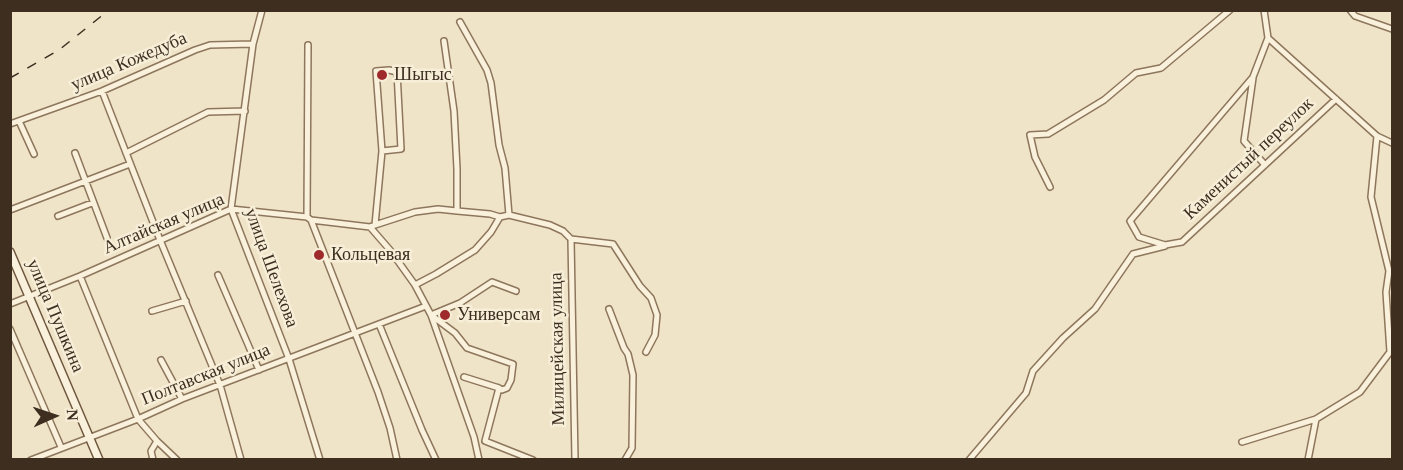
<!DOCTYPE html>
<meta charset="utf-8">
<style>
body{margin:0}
#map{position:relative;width:1403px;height:470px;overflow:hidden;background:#f0e4c8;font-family:"Times New Roman",serif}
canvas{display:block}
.frame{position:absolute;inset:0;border:12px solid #3d2e20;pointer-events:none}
.north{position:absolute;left:24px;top:386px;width:60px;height:60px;-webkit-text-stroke:4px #f7eed8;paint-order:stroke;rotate:87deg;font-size:16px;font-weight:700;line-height:24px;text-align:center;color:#3d2e20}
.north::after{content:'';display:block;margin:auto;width:21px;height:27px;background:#3d2e20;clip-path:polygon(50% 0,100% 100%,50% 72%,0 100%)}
</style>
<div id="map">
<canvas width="1403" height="470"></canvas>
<div class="frame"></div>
<div class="north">N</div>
</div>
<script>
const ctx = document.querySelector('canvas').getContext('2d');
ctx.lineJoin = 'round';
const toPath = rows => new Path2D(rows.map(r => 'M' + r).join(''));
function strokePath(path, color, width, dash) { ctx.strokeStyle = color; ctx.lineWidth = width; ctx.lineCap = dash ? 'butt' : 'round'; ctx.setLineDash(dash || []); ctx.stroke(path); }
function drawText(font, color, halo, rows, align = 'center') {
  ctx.font = font + ' "Times New Roman",serif'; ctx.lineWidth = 5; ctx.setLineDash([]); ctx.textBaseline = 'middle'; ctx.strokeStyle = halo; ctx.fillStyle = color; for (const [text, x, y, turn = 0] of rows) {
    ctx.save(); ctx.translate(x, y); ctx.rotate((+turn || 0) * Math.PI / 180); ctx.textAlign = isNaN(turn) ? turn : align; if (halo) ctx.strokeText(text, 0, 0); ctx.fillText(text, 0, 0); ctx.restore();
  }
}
const street = toPath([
 [262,10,253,44,231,209,289,359,320,460],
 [1264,10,1268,38,1377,136,1392,143],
 [1350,10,1355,16,1392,29],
 [460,22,487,70,491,83,499,145,505,168,509,215],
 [1268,38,1253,77,1130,221,1139,237,1165,245,1182,242,1336,99],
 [1253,78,1244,141,1265,165],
 [102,91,160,240,220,385,241,460],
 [19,121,34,154],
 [10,124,102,91,195,50,210,45,253,44],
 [75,153,107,238],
 [126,153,208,112,245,111],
 [1050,187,1035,157,1030,135,1048,134,1104,100,1136,73,1161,68,1230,10],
 [10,210,130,164],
 [457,211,490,214,500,217],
 [58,216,92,203],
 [307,217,308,45],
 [311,220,378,392,390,428,397,460],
 [375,225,415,212,438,209,457,211,457,169,454,111,444,41],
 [370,227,375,225,382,151,376,71,389,70,397,72,401,149,382,151],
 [370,227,390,250,415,285,431,315,474,437,479,460],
 [571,239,575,460],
 [218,275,259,370],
 [80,276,138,419,157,441,177,460],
 [415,285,436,274,475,250,491,232,500,217,509,215,550,225,563,231,571,239,613,244,640,286,651,298,657,315,655,335,646,352],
 [10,304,80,276,231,209,307,217,311,220,370,227],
 [609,309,624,348,628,354,633,375,632,448,625,460],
 [152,311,186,301],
 [379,324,422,430,436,460],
 [10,329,61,447],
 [161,360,182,399],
 [464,377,499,388,485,441,533,460],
 [499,388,502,390,507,388,511,380,513,364,467,348,455,333,431,315,460,303,492,282,516,291],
 [1242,442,1316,419,1360,392,1390,352,1386,292,1389,271,1371,197,1377,136],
 [31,460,138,419,182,399,426,306],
 [153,460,151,451,157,441],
 [969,460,1026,393,1033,371,1063,338,1095,309,1133,254,1165,246],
 [1308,460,1316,419]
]);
const secondary = toPath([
 [10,252,99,460]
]);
strokePath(street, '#8d765c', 8);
strokePath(secondary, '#6f573f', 10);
strokePath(street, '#faf1dc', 5);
strokePath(secondary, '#faf1dc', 7);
strokePath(toPath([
 [10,78,59,50,109,10]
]), '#3d2e20', 1.5, [10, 10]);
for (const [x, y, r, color] of [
 [382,75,6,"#9e2a2b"],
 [319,255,6,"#9e2a2b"],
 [445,315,6,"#9e2a2b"]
]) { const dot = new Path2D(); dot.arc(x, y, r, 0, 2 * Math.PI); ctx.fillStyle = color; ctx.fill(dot); strokePath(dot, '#f7eed8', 2); }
drawText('18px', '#3d2e20', '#f7eed8', [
 ["улица Кожедуба",129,62,-23],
 ["Каменистый переулок",1249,159,-43],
 ["Алтайская улица",164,224,-23],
 ["улица Шелехова",271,268,70],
 ["улица Пушкина",55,316,67],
 ["Милицейская улица",558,349,-91],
 ["Полтавская улица",206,375,-22]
]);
drawText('18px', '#3d2e20', '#f7eed8', [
 ["Шыгыс",394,75],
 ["Кольцевая",331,255],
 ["Универсам",457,315]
], 'left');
</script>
